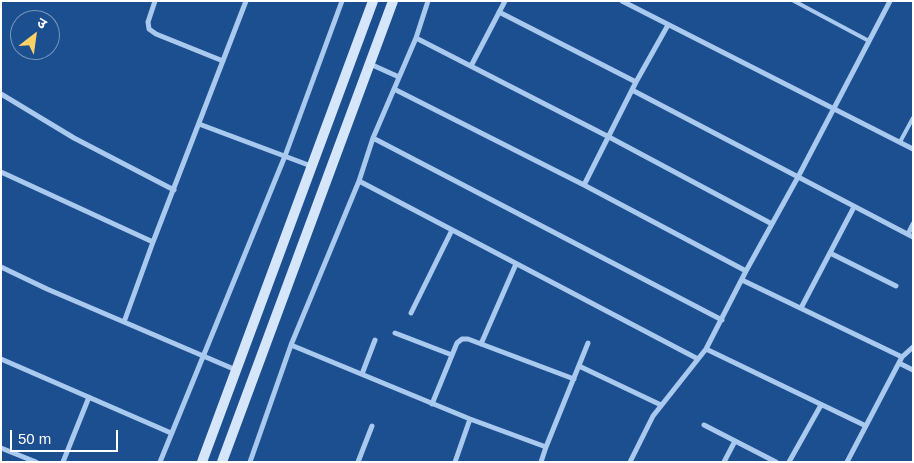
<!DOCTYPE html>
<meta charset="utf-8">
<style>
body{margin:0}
#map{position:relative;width:914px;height:463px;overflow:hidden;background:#1b4f8f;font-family:Arial,"Noto Sans Devanagari",sans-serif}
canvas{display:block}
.frame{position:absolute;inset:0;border:2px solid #fff;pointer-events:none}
.north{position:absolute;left:10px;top:10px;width:50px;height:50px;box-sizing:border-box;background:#1b4f8f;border:1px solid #7695bc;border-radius:50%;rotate:30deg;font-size:14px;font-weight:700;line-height:20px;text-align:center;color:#fff}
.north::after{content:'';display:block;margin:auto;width:18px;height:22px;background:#ffd166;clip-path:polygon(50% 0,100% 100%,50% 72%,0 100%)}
.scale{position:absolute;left:10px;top:430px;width:108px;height:22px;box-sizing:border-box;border:2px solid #fff;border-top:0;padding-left:6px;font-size:15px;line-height:18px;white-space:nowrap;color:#fff;-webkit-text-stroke:4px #1b4f8f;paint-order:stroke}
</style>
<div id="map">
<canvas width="914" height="463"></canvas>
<div class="frame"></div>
<div class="north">उ</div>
<div class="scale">50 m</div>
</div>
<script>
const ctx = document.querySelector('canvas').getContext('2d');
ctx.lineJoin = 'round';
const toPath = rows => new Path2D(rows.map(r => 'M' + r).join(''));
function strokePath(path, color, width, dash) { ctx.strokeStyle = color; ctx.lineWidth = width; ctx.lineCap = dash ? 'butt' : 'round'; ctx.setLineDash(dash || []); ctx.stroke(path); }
strokePath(toPath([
 [794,1,869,41],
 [900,142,913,118]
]), '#a9c9ee', 4);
strokePath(toPath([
 [155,1,148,22,149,29,156,34,223,61],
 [622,1,913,149],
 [499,12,636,82],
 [416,38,609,137,772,224],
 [370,64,399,77],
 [471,66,505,1],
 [394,89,584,185,746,271],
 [632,90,913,237],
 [1,94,74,138,174,190],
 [199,124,311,166],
 [373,138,722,320],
 [1,172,153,242,124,322],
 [359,181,698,359],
 [584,185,636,82,668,25],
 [908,234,913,224],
 [153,242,246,1],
 [830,253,896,286],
 [1,267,47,289,236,370],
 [742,280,902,357],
 [801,308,854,207],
 [411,313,452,230],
 [395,333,452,355],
 [481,344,516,264],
 [291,345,470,419,455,462],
 [706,349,866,426],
 [1,359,171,433],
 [899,363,913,370],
 [579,366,661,405],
 [362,374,375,340],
 [432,404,457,343,462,339,468,339,574,379],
 [470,419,546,447,541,462],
 [704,425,776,462],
 [546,447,588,343],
 [1,448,36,462],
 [63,462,89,397],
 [160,462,285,156,342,1],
 [250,462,291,345,359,181,373,138,416,38,428,1],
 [358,462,372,426],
 [630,462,653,416,706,349,746,271,798,177,890,1],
 [724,462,735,441],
 [789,462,821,405],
 [847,462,902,357,913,347]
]), '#a9c9ee', 5);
strokePath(toPath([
 [202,462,373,1],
 [222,462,393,1]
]), '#d6e6fa', 10);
</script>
